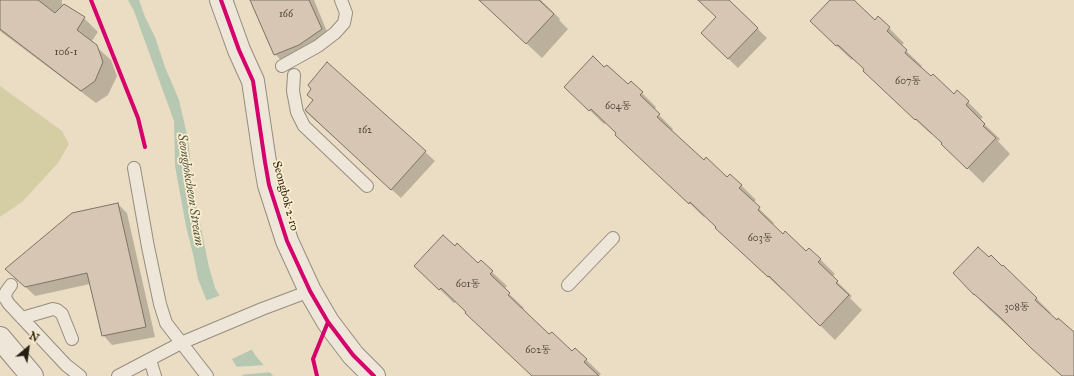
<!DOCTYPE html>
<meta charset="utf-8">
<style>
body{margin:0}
#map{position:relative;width:1074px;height:376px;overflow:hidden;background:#eaddc4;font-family:"IM FELL Great Primer",serif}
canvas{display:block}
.north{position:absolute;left:8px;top:328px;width:40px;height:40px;-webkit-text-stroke:3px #fcedce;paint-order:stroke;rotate:29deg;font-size:11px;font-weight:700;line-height:16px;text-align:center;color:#261e13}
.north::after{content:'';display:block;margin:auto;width:14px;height:18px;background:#261e13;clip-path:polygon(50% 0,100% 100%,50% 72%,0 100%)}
</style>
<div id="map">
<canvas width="1074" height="376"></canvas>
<div class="north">N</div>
</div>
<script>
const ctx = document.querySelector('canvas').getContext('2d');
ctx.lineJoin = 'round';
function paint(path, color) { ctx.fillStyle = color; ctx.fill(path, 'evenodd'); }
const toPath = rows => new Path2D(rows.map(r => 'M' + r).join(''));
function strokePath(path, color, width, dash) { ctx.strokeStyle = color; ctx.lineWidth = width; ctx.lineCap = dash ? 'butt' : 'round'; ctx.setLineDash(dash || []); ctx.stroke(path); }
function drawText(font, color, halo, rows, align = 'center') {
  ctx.font = font + ' "IM FELL Great Primer","Noto Serif KR",serif'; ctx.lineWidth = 3.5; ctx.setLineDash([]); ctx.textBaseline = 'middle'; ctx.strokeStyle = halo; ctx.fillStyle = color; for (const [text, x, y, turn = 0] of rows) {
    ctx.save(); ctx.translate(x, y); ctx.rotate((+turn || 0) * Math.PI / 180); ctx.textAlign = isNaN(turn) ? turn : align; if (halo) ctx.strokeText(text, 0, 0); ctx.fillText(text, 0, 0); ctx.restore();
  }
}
paint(toPath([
 [0,86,62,131,69,144,58,163,22,202,0,217]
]), '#d5cea4');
paint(toPath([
 [128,0,139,0,145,17,155,37,165,67,179,100,188,139,194,194,209,267,215,288,255,355,273,376,243,376,239,371,226,349,198,279,193,254,186,226,175,166,174,121,134,11]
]), '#b6c8b1');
paint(toPath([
 [221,295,253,349,230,360,224,349,205,301],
 [266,365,272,372,239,375,234,367]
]), '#eaddc4');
paint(toPath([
 [0,0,62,0,62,4,84,18,98,32,91,42,111,60,117,76,108,95,96,103,0,31],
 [251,0,314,0,330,39,284,63,275,54],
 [480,0,541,0,560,19,559,20,568,29,542,58],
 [699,0,728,0,767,38,738,68,711,42,717,17],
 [832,0,848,0,875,21,889,28,904,43,901,46,922,66,920,68,954,95,968,102,983,117,980,120,1000,139,998,141,1010,154,983,183,932,133,931,134,879,86,865,70,853,59,852,60,826,36],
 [327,63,435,161,401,198,306,112,306,110,314,100],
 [605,69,628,86,642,93,656,107,654,110,673,129,672,131,704,161,727,178,741,185,756,200,753,203,774,223,772,225,783,235,806,252,820,259,835,274,832,277,852,296,850,298,862,310,835,340,784,290,783,291,731,242,717,227,705,216,704,217,631,149,606,123,604,124,580,101],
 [118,204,127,213,155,337,112,345,103,335,90,284,35,296,7,269],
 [989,258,1025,287,1051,313,1050,315,1074,333,1074,376,1062,376,989,309,954,273],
 [478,264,492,272,507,286,504,289,524,308,522,310,549,336,572,353,575,349,601,374,599,376,533,376,456,302,454,303,430,280]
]), '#0003');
const building = toPath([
 [0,0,38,0,55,13,64,4,85,17,77,30,97,45,103,62,95,81,81,91,0,29,0,0],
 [250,0,309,0,322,29,299,45,274,55,250,0],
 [479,0,539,0,554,14,526,44,479,0],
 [698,0,729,0,758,28,728,59,701,33,716,17,698,0],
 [830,0,854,0,875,20,878,16,890,27,887,31,907,50,905,53,931,76,933,74,954,94,957,90,969,101,966,105,985,124,983,126,996,138,967,169,941,144,942,143,916,119,915,120,863,71,864,69,838,45,836,46,810,21,830,0],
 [593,56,604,67,607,65,628,84,631,81,643,92,640,95,660,114,657,117,704,160,706,157,727,177,730,174,742,185,739,188,760,207,758,210,783,234,785,231,806,251,809,248,821,259,818,262,838,281,836,283,849,295,820,326,769,276,768,277,715,228,716,227,690,202,689,204,615,135,616,133,591,109,589,111,564,87,593,56],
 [327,62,426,151,391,190,305,110,313,100,307,95,311,89,308,85,327,62],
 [118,203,146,327,102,336,87,273,25,287,5,269,72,213,118,203],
 [443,235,455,246,457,243,478,263,481,260,493,271,490,274,510,293,508,295,549,334,552,332,572,351,575,348,587,359,584,362,599,376,532,376,465,313,466,312,441,288,439,290,414,266,443,235],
 [978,247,989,257,991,255,1002,266,1003,265,1037,298,1035,300,1057,320,1058,318,1074,332,1074,376,1062,376,1031,348,1000,317,974,294,974,295,953,273,978,247]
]);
paint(building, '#d7c6b4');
strokePath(building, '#7b7366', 1);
const service = toPath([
 [282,66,318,46,335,33,344,23,346,13,341,0],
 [294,75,293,91,297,112,304,126,367,186],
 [134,168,148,247,160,304,166,323,207,376],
 [11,285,6,292,5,298,9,304,66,365,80,376],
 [568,285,613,238],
 [22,318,53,309,57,310,62,314,72,339],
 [150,360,155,376],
 [118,376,181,343,262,309,310,291]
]);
const tertiary = toPath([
 [221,0,239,50,253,81,265,162,269,185,287,241,310,291,328,322,353,355,374,376],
 [0,338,32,376]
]);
strokePath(service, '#968d7e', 14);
strokePath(tertiary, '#968d7e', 24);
strokePath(service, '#ede6d9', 12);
strokePath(tertiary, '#ede6d9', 22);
strokePath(toPath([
 [91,0,138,118,145,147],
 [221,0,239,50,253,81,265,162,269,185,287,241,310,291,328,322,353,355,374,376],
 [317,376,313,359,328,322]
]), '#d6006c', 4);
drawText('10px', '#52483b', null, [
 ["166",286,15],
 ["106-1",66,53],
 ["607동",908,82],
 ["604동",618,107],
 ["162",365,131],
 ["603동",760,239],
 ["601동",468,285],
 ["308동",1017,308],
 ["602동",538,351]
]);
drawText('12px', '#261e13', '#fcedce', [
 ["Seongbok 2-ro",285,196,75]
]);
drawText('italic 13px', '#505648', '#fcedce', [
 ["Seongbokcheon Stream",190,190,81]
]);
</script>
